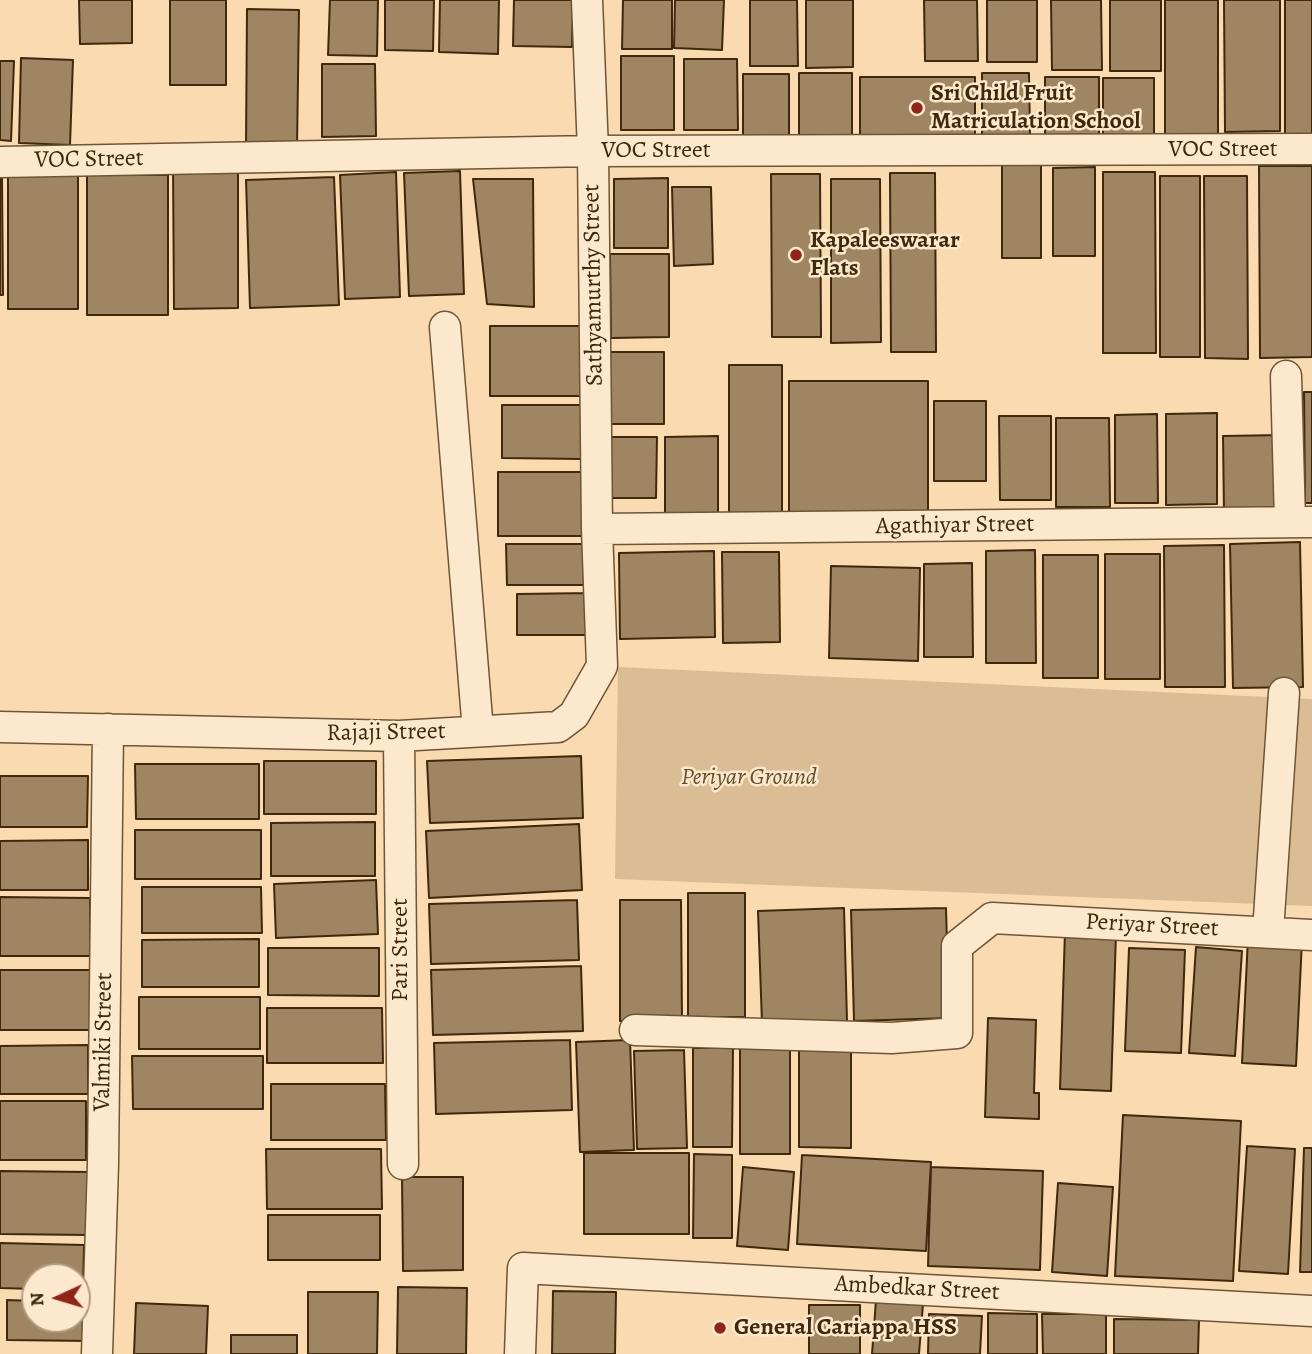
<!DOCTYPE html>
<style>
body{margin:0}
#map{position:relative;width:1312px;height:1354px;overflow:hidden;background:#fadbb1;font-family:Alegreya,serif}
canvas{display:block}
.north{position:absolute;left:21px;top:1263px;width:70px;height:70px;box-sizing:border-box;background:#fce8cc;border:2px solid #b09b7f;border-radius:50%;rotate:266deg;font-size:19px;font-weight:700;line-height:28px;text-align:center;color:#3f280c}
.north::after{content:'';display:block;margin:auto;width:24px;height:32px;background:#8f2418;clip-path:polygon(50% 0,100% 100%,50% 72%,0 100%)}
</style>
<div id="map">
<canvas width="1312" height="1354"></canvas>
<div class="north">N</div>
</div>
<script>
const ctx = document.querySelector('canvas').getContext('2d');
ctx.lineJoin = 'round';
function paint(path, color) { ctx.fillStyle = color; ctx.fill(path, 'evenodd'); }
const toPath = rows => new Path2D(rows.map(r => 'M' + r).join(''));
function strokePath(path, color, width, dash) { ctx.strokeStyle = color; ctx.lineWidth = width; ctx.lineCap = dash ? 'butt' : 'round'; ctx.setLineDash(dash || []); ctx.stroke(path); }
function drawText(font, color, halo, rows, align = 'center') {
  ctx.font = font + ' Alegreya,serif'; ctx.lineWidth = 5; ctx.setLineDash([]); ctx.textBaseline = 'middle'; ctx.strokeStyle = halo; ctx.fillStyle = color; for (const [text, x, y, turn = 0] of rows) {
    ctx.save(); ctx.translate(x, y); ctx.rotate((+turn || 0) * Math.PI / 180); ctx.textAlign = isNaN(turn) ? turn : align; if (halo) ctx.strokeText(text, 0, 0); ctx.fillText(text, 0, 0); ctx.restore();
  }
}
paint(toPath([
 [618,667,1312,699,1312,906,615,879]
]), '#dabd95');
const building = toPath([
 [79,0,132,0,132,43,80,44,79,0],
 [170,0,226,0,226,85,170,85,170,0],
 [330,0,378,0,377,56,328,55,330,0],
 [385,0,434,0,433,51,385,50,385,0],
 [440,0,499,0,498,54,439,52,440,0],
 [514,0,573,0,572,47,513,46,514,0],
 [623,0,672,0,672,49,622,49,623,0],
 [675,0,724,0,722,50,674,48,675,0],
 [750,0,797,0,798,66,750,66,750,0],
 [806,0,853,0,853,67,806,68,806,0],
 [924,0,977,0,978,61,925,61,924,0],
 [987,0,1037,0,1037,62,987,62,987,0],
 [1051,0,1101,0,1102,70,1052,70,1051,0],
 [1110,0,1161,0,1161,71,1110,71,1110,0],
 [1165,0,1218,0,1218,137,1165,137,1165,0],
 [1224,0,1280,0,1280,131,1225,132,1224,0],
 [1285,0,1312,0,1312,140,1285,140,1285,0],
 [247,9,299,10,297,148,246,147,247,9],
 [621,56,674,56,674,130,621,130,621,56],
 [21,58,73,60,70,145,19,143,21,58],
 [684,59,737,59,738,130,684,130,684,59],
 [0,61,14,61,11,141,0,140,0,61],
 [322,64,375,64,376,136,322,137,322,64],
 [799,73,852,73,852,140,799,140,799,73],
 [982,73,1029,73,1030,136,982,136,982,73],
 [743,74,789,74,789,136,743,136,743,74],
 [860,77,975,77,975,139,860,139,860,77],
 [1045,77,1099,77,1099,140,1045,140,1045,77],
 [1103,78,1154,78,1154,138,1103,138,1103,78],
 [1002,162,1041,162,1041,258,1002,258,1002,162],
 [173,163,238,164,238,308,174,309,173,163],
 [1259,166,1312,166,1312,357,1260,358,1259,166],
 [1095,167,1095,256,1053,256,1053,168,1095,167],
 [8,171,78,171,78,309,8,309,8,171],
 [460,171,464,294,409,296,404,173,460,171],
 [396,172,400,297,345,299,340,175,396,172],
 [1103,172,1155,172,1156,353,1103,353,1103,172],
 [890,173,935,173,936,352,891,352,890,173],
 [771,174,820,174,821,337,772,337,771,174],
 [87,175,168,175,168,315,87,315,87,175],
 [1160,176,1200,176,1200,357,1160,357,1160,176],
 [1204,176,1247,176,1248,359,1205,358,1204,176],
 [0,177,2,177,3,295,0,295,0,177],
 [334,177,339,305,250,308,246,180,334,177],
 [668,178,668,248,614,248,614,179,668,178],
 [473,179,533,179,534,307,487,304,473,179],
 [831,179,880,179,881,342,831,343,831,179],
 [672,187,711,187,713,264,674,266,672,187],
 [610,254,669,254,669,337,611,338,610,254],
 [490,326,589,326,589,396,490,396,490,326],
 [602,352,664,352,664,424,602,424,602,352],
 [729,365,782,365,782,514,729,515,729,365],
 [789,381,928,381,928,521,789,521,789,381],
 [1304,392,1312,392,1312,503,1305,503,1304,392],
 [934,401,986,401,986,481,934,481,934,401],
 [502,405,582,405,582,459,502,458,502,405],
 [1217,413,1217,504,1166,505,1166,414,1217,413],
 [1157,414,1158,503,1115,503,1115,415,1157,414],
 [999,416,1051,416,1051,500,1000,500,999,416],
 [1056,418,1109,418,1110,507,1056,507,1056,418],
 [1284,435,1284,513,1224,513,1223,436,1284,435],
 [718,436,718,518,665,518,665,437,718,436],
 [601,437,657,437,656,498,601,498,601,437],
 [498,472,586,472,586,536,498,536,498,472],
 [1300,542,1303,687,1233,688,1230,544,1300,542],
 [506,544,592,544,592,585,507,585,506,544],
 [1224,545,1225,687,1165,687,1164,546,1224,545],
 [1035,550,1036,663,986,663,986,551,1035,550],
 [714,551,715,637,620,639,619,553,714,551],
 [722,552,779,552,780,642,723,643,722,552],
 [1105,554,1160,554,1160,679,1105,679,1105,554],
 [1043,555,1098,555,1098,678,1043,678,1043,555],
 [972,563,973,657,924,657,924,564,972,563],
 [831,566,920,568,918,661,829,658,831,566],
 [592,593,593,635,517,635,517,594,592,593],
 [581,756,583,818,430,823,427,761,581,756],
 [264,761,376,761,376,814,264,814,264,761],
 [135,764,259,764,259,819,136,819,135,764],
 [0,776,88,776,87,827,0,827,0,776],
 [375,822,375,876,271,876,271,823,375,822],
 [579,824,582,890,429,898,426,831,579,824],
 [135,830,261,830,261,879,135,879,135,830],
 [88,840,88,890,0,890,0,841,88,840],
 [376,880,378,934,276,938,274,884,376,880],
 [142,887,261,887,262,933,142,933,142,887],
 [688,893,745,893,745,1017,688,1017,688,893],
 [0,897,90,898,90,956,0,956,0,897],
 [577,900,579,960,431,964,429,904,577,900],
 [620,900,681,900,682,1021,620,1021,620,900],
 [844,908,847,1021,762,1023,758,911,844,908],
 [946,908,949,1018,854,1021,851,910,946,908],
 [1065,931,1116,933,1111,1091,1060,1089,1065,931],
 [1248,937,1302,940,1296,1066,1242,1063,1248,937],
 [259,939,259,987,142,987,142,940,259,939],
 [1196,947,1242,951,1235,1056,1189,1053,1196,947],
 [268,948,379,948,379,996,268,995,268,948],
 [1129,948,1185,950,1181,1053,1125,1051,1129,948],
 [581,966,583,1031,433,1035,431,970,581,966],
 [0,970,91,970,91,1030,0,1030,0,970],
 [139,997,260,997,260,1049,139,1049,139,997],
 [267,1008,382,1008,383,1063,267,1063,267,1008],
 [988,1018,1036,1020,1034,1093,1039,1093,1039,1119,985,1117,988,1018],
 [570,1040,572,1110,436,1114,434,1043,570,1040],
 [630,1040,634,1150,580,1152,576,1042,630,1040],
 [799,1043,851,1043,851,1148,799,1147,799,1043],
 [88,1045,88,1094,0,1094,0,1046,88,1045],
 [740,1045,790,1045,790,1154,740,1154,740,1045],
 [693,1048,733,1048,732,1147,693,1147,693,1048],
 [684,1050,687,1148,637,1149,634,1051,684,1050],
 [132,1056,263,1056,263,1109,133,1109,132,1056],
 [271,1084,385,1084,386,1140,271,1140,271,1084],
 [0,1101,86,1101,86,1160,0,1160,0,1101],
 [1123,1115,1241,1121,1233,1281,1115,1276,1123,1115],
 [1247,1146,1295,1149,1288,1274,1239,1271,1247,1146],
 [1304,1148,1312,1148,1312,1272,1300,1272,1304,1148],
 [266,1149,381,1149,382,1209,267,1209,266,1149],
 [584,1153,689,1153,689,1234,584,1234,584,1153],
 [694,1154,732,1155,732,1238,693,1238,694,1154],
 [802,1155,931,1162,926,1251,797,1244,802,1155],
 [743,1167,794,1172,788,1250,737,1246,743,1167],
 [931,1167,1043,1171,1040,1270,928,1266,931,1167],
 [0,1171,89,1172,88,1235,0,1234,0,1171],
 [402,1177,463,1177,463,1270,403,1271,402,1177],
 [1058,1183,1113,1187,1107,1276,1052,1272,1058,1183],
 [268,1215,380,1215,380,1260,268,1260,268,1215],
 [0,1243,84,1245,83,1290,77,1290,77,1277,35,1277,35,1289,0,1288,0,1243],
 [398,1287,467,1288,466,1354,397,1354,398,1287],
 [553,1291,616,1292,615,1354,552,1354,553,1291],
 [308,1292,378,1292,377,1354,308,1354,308,1292],
 [7,1300,35,1301,35,1319,77,1319,77,1301,90,1302,89,1341,7,1340,7,1300],
 [876,1300,923,1304,919,1354,872,1354,876,1300],
 [136,1303,208,1306,206,1354,134,1354,136,1303],
 [809,1305,860,1305,860,1354,809,1354,809,1305],
 [988,1313,1037,1314,1037,1354,988,1354,988,1313],
 [929,1314,982,1316,980,1354,928,1354,929,1314],
 [1042,1314,1106,1314,1106,1354,1043,1354,1042,1314],
 [1114,1319,1199,1320,1198,1354,1114,1354,1114,1319],
 [231,1335,297,1335,297,1354,231,1354,231,1335]
]);
paint(building, '#a08562');
strokePath(building, '#3f280c', 2);
const street = toPath([
 [0,162,593,151,1312,149],
 [445,327,478,731],
 [1286,376,1290,522],
 [597,529,1312,522],
 [0,727,399,736,558,727,574,715,602,666,597,529,593,151,587,0],
 [399,736,403,1164],
 [1268,932,1284,693],
 [635,1030,892,1038,957,1033,957,946,992,918,1312,935],
 [97,1354,103,1164,108,729],
 [520,1354,523,1268,1312,1311]
]);
strokePath(street, '#6e5535', 33);
strokePath(street, '#fce8cc', 30);
for (const [x, y, r, color] of [
 [917,108,7,"#8f2418"],
 [796,255,7,"#8f2418"],
 [720,1328,7,"#8f2418"]
]) { const dot = new Path2D(); dot.arc(x, y, r, 0, 2 * Math.PI); ctx.fillStyle = color; ctx.fill(dot); strokePath(dot, '#fce8cc', 2.5); }
drawText('bold 24px', '#3f280c', '#fce8cc', [
 ["Sri Child Fruit",931,94],
 ["Matriculation School",931,122],
 ["Kapaleeswarar",810,241],
 ["Flats",810,269],
 ["General Cariappa HSS",734,1328]
], 'left');
drawText('24px', '#3f280c', '#fce8cc', [
 ["VOC Street",1223,150],
 ["VOC Street",656,151],
 ["VOC Street",89,160,-1],
 ["Sathyamurthy Street",594,285,-91],
 ["Agathiyar Street",955,526,-1],
 ["Rajaji Street",386,733,-1],
 ["Periyar Street",1152,926,3],
 ["Pari Street",401,950,-90],
 ["Valmiki Street",104,1042,-89],
 ["Ambedkar Street",917,1289,3]
]);
drawText('italic 24px', '#664d2e', '#fce8cc', [
 ["Periyar Ground",749,778]
]);
</script>
